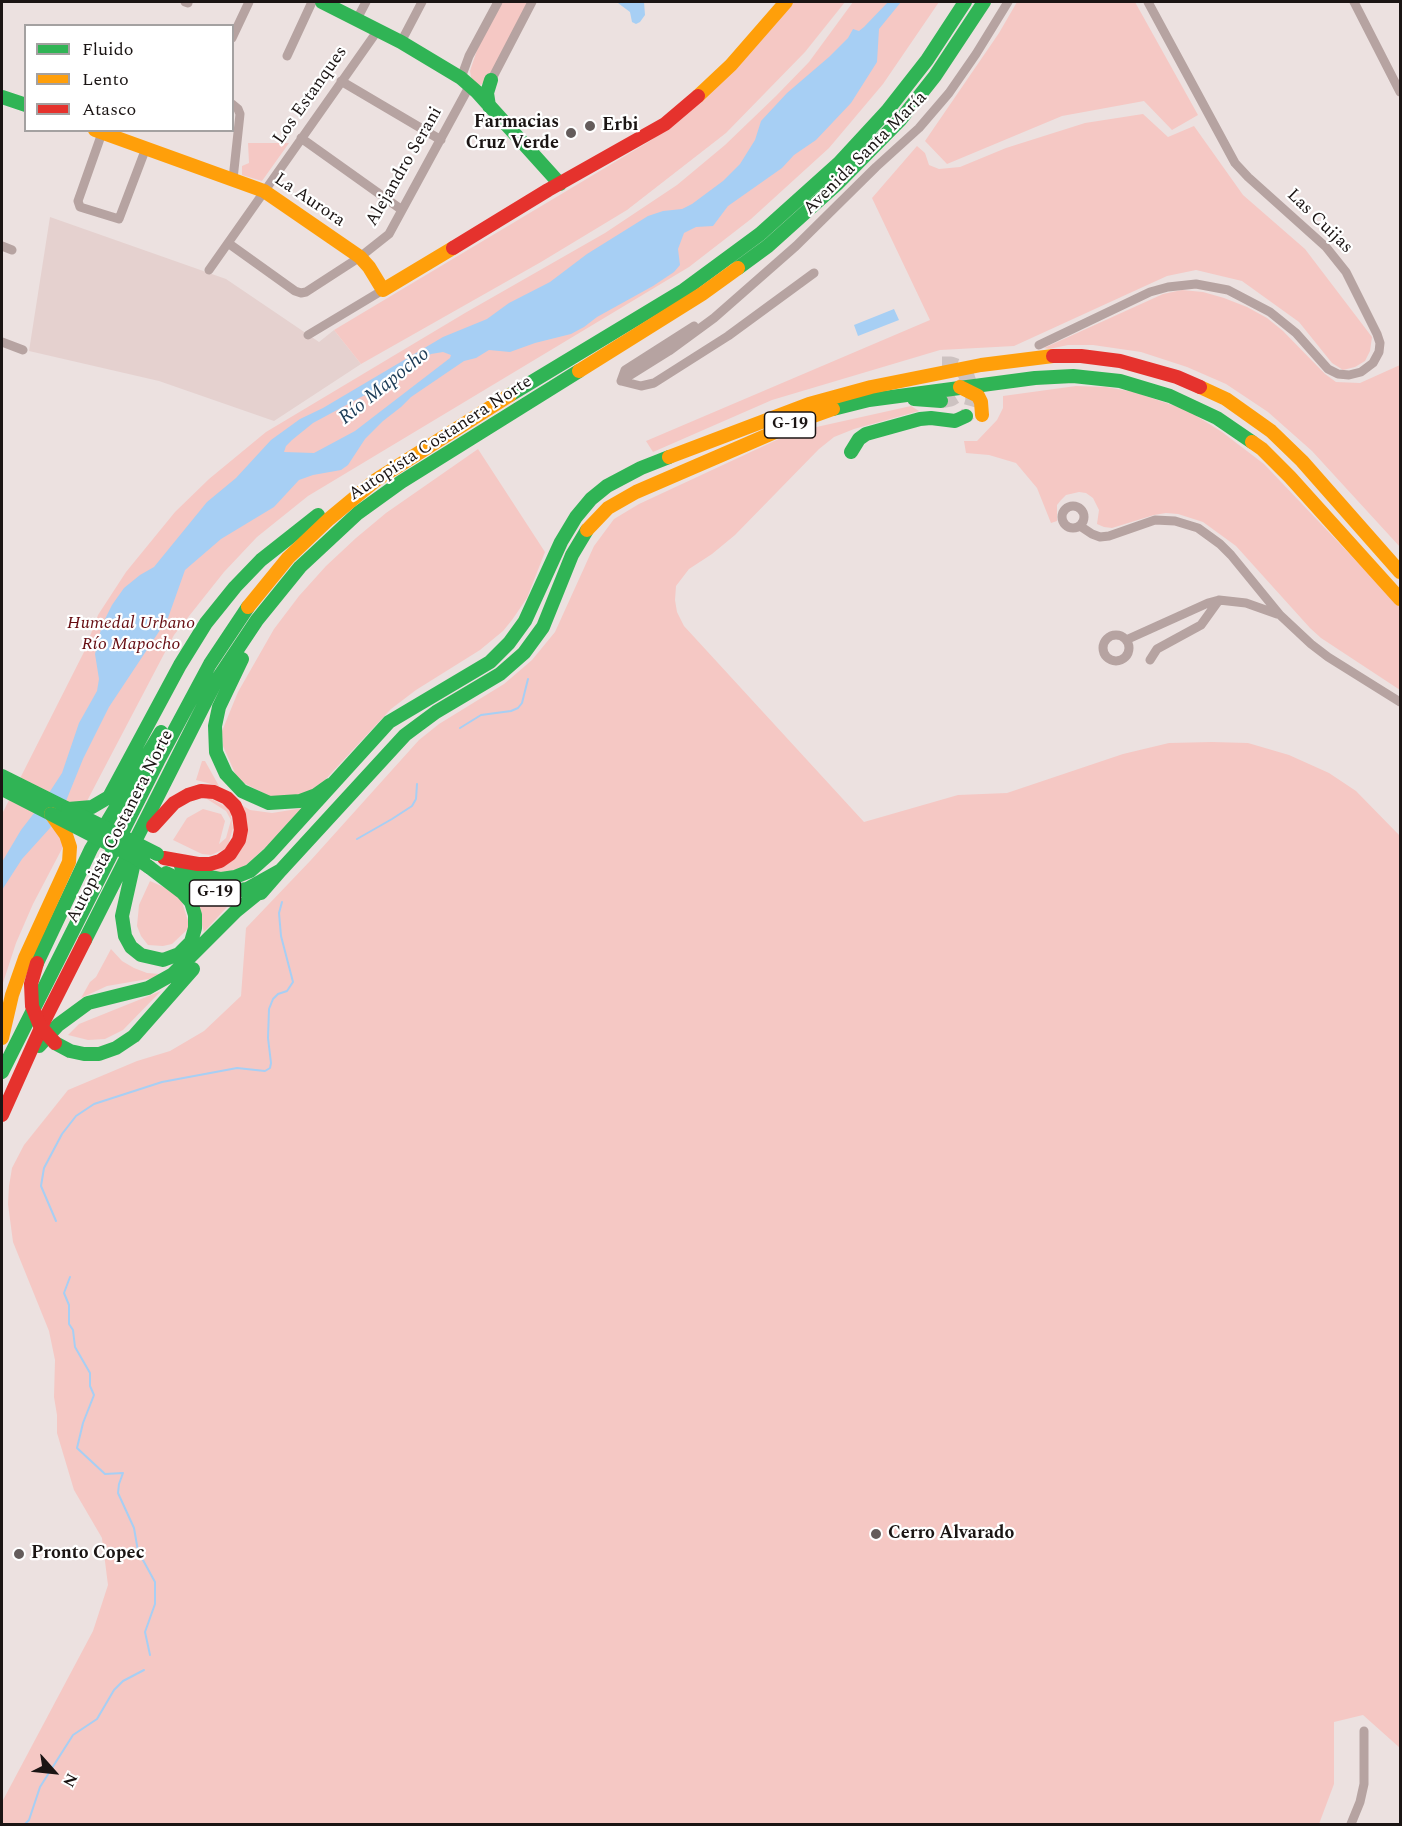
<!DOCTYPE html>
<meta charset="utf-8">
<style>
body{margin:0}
#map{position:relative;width:1402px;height:1826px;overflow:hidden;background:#ece1e0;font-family:Spectral,serif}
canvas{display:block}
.frame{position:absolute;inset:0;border:3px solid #1b1514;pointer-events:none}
.legend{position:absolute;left:24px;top:24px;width:210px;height:108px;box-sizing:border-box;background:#fff;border:2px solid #a4a1a1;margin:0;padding:8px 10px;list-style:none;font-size:18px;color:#1b1514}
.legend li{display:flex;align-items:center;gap:12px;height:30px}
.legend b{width:30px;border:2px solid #a4a1a1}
.north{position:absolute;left:24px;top:1742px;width:60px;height:60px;-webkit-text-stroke:4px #fff;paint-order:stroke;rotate:117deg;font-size:16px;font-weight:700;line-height:24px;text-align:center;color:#1b1514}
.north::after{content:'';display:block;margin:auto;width:21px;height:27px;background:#1b1514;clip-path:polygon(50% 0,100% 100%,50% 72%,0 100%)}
</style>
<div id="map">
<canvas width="1402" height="1826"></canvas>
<div class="frame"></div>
<ul class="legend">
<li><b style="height:8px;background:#30b455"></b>Fluido</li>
<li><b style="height:8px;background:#ff9f0a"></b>Lento</li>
<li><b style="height:8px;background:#e5322d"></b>Atasco</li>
</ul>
<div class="north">N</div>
</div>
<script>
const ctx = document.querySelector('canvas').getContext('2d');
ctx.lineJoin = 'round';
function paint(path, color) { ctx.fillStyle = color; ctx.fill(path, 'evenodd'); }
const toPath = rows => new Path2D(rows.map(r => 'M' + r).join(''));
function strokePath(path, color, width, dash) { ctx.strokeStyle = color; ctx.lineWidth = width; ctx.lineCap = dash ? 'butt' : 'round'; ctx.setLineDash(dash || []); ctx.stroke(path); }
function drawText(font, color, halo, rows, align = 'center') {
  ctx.font = font + ' Spectral,serif'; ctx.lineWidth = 4.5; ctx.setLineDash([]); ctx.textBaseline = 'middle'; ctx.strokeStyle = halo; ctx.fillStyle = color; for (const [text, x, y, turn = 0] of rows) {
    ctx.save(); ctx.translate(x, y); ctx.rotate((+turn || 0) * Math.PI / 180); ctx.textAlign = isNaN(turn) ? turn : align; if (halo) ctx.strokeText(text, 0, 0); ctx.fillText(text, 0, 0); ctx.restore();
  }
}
paint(toPath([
 [50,217,226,279,319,342,334,330,361,364,274,421,159,381,29,351]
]), '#e5d1cf');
paint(toPath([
 [501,2,529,2,486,82,478,86,472,82,470,71,479,44],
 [793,2,845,2,805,52,726,133,627,210,541,262,361,364,334,330,650,141,681,119,746,57],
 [853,2,939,2,883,84,829,148,751,219,689,267,308,496,257,537,224,572,174,635,33,904,16,943,2,986,2,814,84,652,98,615,126,572,175,512,209,479,266,432,465,313,605,233,677,185,725,145,776,96,809,62],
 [1017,2,1135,2,1198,115,1172,130,1144,101,1062,116,947,164,925,141,999,33],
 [1143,114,1168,137,1194,126,1243,195,1305,249,1372,337,1370,351,1365,361,1355,367,1343,370,1332,363,1299,322,1242,281,1196,270,1167,276,1014,346,940,350,772,400,653,452,646,441,930,320,872,198,917,146,925,153,929,165,939,169,960,167,1006,148,1085,123],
 [248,143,289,143,262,181,242,175,242,166,249,163],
 [1182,290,1203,292,1224,298,1247,307,1267,318,1283,331,1325,374,1336,382,1360,383,1400,365,1400,547,1312,451,1268,412,1226,384,1187,367,1141,352,1093,345,1068,345,1049,349,1044,348,1163,294],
 [1076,386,1106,387,1134,392,1187,410,1222,432,1264,464,1400,607,1400,690,1321,638,1310,628,1236,546,1203,522,1178,514,1166,513,1154,515,1112,528,1104,527,1097,524,1099,510,1093,498,1086,493,1079,492,1066,495,1061,500,1057,505,1057,521,1051,523,1037,488,1016,463,989,455,966,453,964,441,977,441,997,420,1003,408,1003,396],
 [911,406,919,411,854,429,834,437,819,449,735,535,712,554,689,569,676,586,675,600,677,612,684,626,864,822,958,795,1007,793,1123,754,1169,743,1212,742,1248,743,1289,755,1329,773,1356,791,1400,836,1400,1748,1363,1715,1334,1722,1334,1784,1319,1824,2,1824,2,1802,93,1631,108,1585,102,1538,74,1490,57,1433,57,1415,54,1397,55,1360,49,1331,13,1242,8,1204,9,1186,12,1168,24,1145,68,1090,137,1061,170,1051,204,1031,241,996,246,928,311,860,419,740,439,724,504,684,532,660,555,632,594,546,614,519,639,504,783,437,812,428],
 [478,449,545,552,527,598,512,620,503,631,480,650,416,690,391,709,324,781,304,795,275,799,238,780,223,746,222,731,238,692,274,629,299,596,326,566,356,538,386,513],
 [202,761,205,761,219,786,196,780],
 [208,797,230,809,234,835,227,848,211,855,202,854,173,840,187,818,203,809,221,814,225,821,219,844,226,838,231,820,226,811,207,799],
 [240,804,250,810,272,813,303,808,279,835,244,867,230,871,218,872,212,869,222,866],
 [150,881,166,888,181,899,190,927,172,944,163,946,148,945,141,936,137,926,139,905],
 [195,900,211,905,227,907,204,932],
 [111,949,122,961,134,968,147,973,160,974,154,978,107,986,81,998,90,982,96,977],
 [161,991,123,1030,105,1039,88,1040,68,1035,79,1024]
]), '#f5c8c4');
paint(toPath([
 [618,2,644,2,645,15,640,22,636,24,632,22,630,12,618,3],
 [888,2,901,2,879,29,877,62,851,103,816,140,794,155,782,168,728,206,713,226,696,227,684,233,678,249,680,265,674,272,653,286,597,317,584,327,571,334,535,343,510,352,489,350,476,358,464,361,411,397,401,407,383,421,365,439,348,465,341,470,313,475,299,480,274,507,221,539,185,570,168,618,109,707,83,759,66,801,50,828,22,859,2,890,2,862,21,830,45,799,62,773,79,723,97,691,99,679,95,654,102,625,112,605,124,588,140,575,154,567,207,502,236,478,271,440,300,419,323,408,443,337,487,319,509,303,550,282,587,254,648,216,663,211,682,209,692,204,723,181,740,164,755,140,761,121,787,93,829,57,848,38,853,29,859,31,864,27],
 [443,352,451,355,450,358,355,431,314,453,284,452,286,446,292,440,313,423,363,396,389,385,400,377,407,369,431,354],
 [894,309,899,320,858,336,854,325]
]), '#a7cff4');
strokePath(toPath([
 [460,728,481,715,511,711,518,708,522,703,528,679],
 [357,839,392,819,412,806,416,799,417,784],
 [56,1221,41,1186,44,1168,62,1134,76,1116,94,1104,162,1082,237,1068,265,1071,270,1068,271,1063,268,1038,269,1009,273,999,278,994,287,991,293,982,281,936,279,913,282,902],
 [70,1277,64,1293,69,1305,69,1324,73,1330,75,1347,90,1373,90,1386,94,1395,83,1423,77,1448,105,1474,123,1473,119,1484,118,1493,134,1528,138,1551,155,1582,155,1604,145,1632,150,1655],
 [25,1824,29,1820,40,1787,73,1735,97,1719,114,1690,123,1681,144,1670]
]), '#a7cff4', 2);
strokePath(toPath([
 [942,364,951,364,959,367,967,376,972,391,973,400,970,411,966,416],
 [941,401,951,399,959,394,967,380]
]), '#cdc2c1', 15, [15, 8]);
strokePath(toPath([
 [185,2,188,3],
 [1354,2,1400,92],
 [357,19,366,2],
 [232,38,249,2],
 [401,42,422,2],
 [287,56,312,2],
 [461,78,469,56,498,2],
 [341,81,441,140],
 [488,83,494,75,532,2],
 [232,104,238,109,240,114,233,179],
 [102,133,78,201,80,207,119,219,146,148],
 [301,138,402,210],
 [228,243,295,291,301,293,306,292,360,257,389,234,470,85],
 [2,246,12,250],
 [209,270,378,30],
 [308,335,383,290],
 [2,342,23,350],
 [1039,345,1150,292,1168,287,1196,284,1228,290,1270,312,1296,333,1328,369,1338,374,1349,375,1361,372,1373,363,1379,352,1380,343,1377,334,1346,272,1326,247,1248,177,1235,163,1148,2],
 [621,381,669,351,714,318,796,246,876,167,919,128,949,93,976,54,1008,2],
 [621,381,641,386,654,383,728,336,814,273],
 [621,381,625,370,694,326],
 '1062 517a11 11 0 1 1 22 0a11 11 0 1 1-22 0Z',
 [1080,526,1092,534,1100,537,1109,536,1155,520,1175,521,1198,528,1220,544,1231,555,1280,615,1311,644,1328,657,1400,702],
 '1103 648a13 13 0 1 1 26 0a13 13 0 1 1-26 0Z',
 [1126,640,1208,603,1219,600,1246,603,1277,614],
 [1150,660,1157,649,1201,625,1219,600],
 [1351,1824,1360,1802,1364,1784,1364,1731]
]), '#b6a3a1', 9);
strokePath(toPath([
 [322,2,401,42,461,78,477,92,560,184],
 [2,97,26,105],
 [489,106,487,93,491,80],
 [738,268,768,246,837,184,901,119,935,76,984,2],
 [510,395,684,290,760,234,839,163,887,111,927,60,965,2],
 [914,399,941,401],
 [833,409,869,400,1035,378,1073,376,1120,381,1170,396,1217,418,1252,442],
 [851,452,859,439,866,434,920,419,931,418,955,421,966,416],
 [242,659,219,707,215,726,216,752,226,774,242,791,269,803,300,801,316,795,330,785],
 [2,776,68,809],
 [2,789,51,814],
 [68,809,92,807,109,797,180,665,206,623,235,587,261,560,318,515],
 [181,866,206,876,221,879,235,877,250,871,269,854,389,722,490,662,509,643,525,621,561,542,576,517,591,499,607,486,641,468,669,457],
 [133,867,122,916,125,936,131,947,141,955,163,960,179,954,191,942,195,928,195,915,191,902,183,893,149,867],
 [166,873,200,889,221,893,247,889,281,870,405,735,436,712,500,674,524,653,543,627,572,555,587,530],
 [261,893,281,870],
 [85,940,215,683,257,620,300,567,358,513,401,482,579,371],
 [37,963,91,849,161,732],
 [55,1043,70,1051,84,1054,99,1054,116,1048,134,1036,193,969],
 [39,1046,58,1025,88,1003,148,988,173,974,236,911,268,885],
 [2,1072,158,761,210,664,248,607]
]), '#30b455', 14);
strokePath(toPath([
 [698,96,731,65,786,2],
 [95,130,264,191,360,257,369,267,383,290,453,248],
 [579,371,702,294,738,268],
 [960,387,978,396,981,402,982,415],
 [1200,387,1226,399,1271,431,1302,461,1400,572],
 [1252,442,1262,449,1290,477,1400,599],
 [669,457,809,404,871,387,981,365,1053,356],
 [587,530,608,508,636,492,805,419,833,409],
 [248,607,288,558,329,519,376,480,510,395],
 [2,1038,12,995,25,958,69,862,70,847,66,835,51,814]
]), '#ff9f0a', 14);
strokePath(toPath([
 [453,248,548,190,665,124,698,96],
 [1053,356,1081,356,1120,361,1177,377,1200,387],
 [153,826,174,803,188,795,201,791,214,792,227,798,235,806,239,815,241,830,239,840,230,854,220,861,210,864,198,864,164,858],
 [2,1115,44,1021,85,940]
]), '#e5322d', 14);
strokePath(toPath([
 [68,809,157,854],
 [51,814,144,862],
 [134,857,149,867]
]), '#30b455', 14);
strokePath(toPath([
 [37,963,31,984,32,1006,40,1026,55,1043]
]), '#e5322d', 14);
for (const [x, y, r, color] of [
 [590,126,6,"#645c5b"],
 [571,133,6,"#645c5b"],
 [876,1534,6,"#645c5b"],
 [19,1554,6,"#645c5b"]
]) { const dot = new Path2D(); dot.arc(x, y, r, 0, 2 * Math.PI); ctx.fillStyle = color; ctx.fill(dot); strokePath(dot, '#fff', 2); }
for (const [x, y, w] of [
 [790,425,51],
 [215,893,51]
]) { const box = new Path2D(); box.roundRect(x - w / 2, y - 13, w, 26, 4.5); ctx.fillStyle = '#fff'; ctx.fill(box); strokePath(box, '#1b1514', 1.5); }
drawText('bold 16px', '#1b1514', null, [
 ["G-19",790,425],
 ["G-19",215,893]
]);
drawText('18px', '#1b1514', '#fff', [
 ["Los Estanques",311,96,-55],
 ["Avenida Santa María",866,154,-45],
 ["Alejandro Serani",405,167,-60],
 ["La Aurora",309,201,34],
 ["Las Cuijas",1319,222,44],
 ["Autopista Costanera Norte",441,439,-33],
 ["Autopista Costanera Norte",121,827,-63]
]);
drawText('bold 18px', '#1b1514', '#fff', [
 ["Farmacias",559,123,"right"],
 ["Cruz Verde",559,144,"right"],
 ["Erbi",602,126],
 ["Cerro Alvarado",888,1534],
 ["Pronto Copec",31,1554]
], 'left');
drawText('italic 18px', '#660d12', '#fff', [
 ["Humedal Urbano",131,624],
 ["Río Mapocho",131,645]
]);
drawText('italic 20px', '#1b3b56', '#fff', [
 ["Río Mapocho",385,387,-39]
]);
</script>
